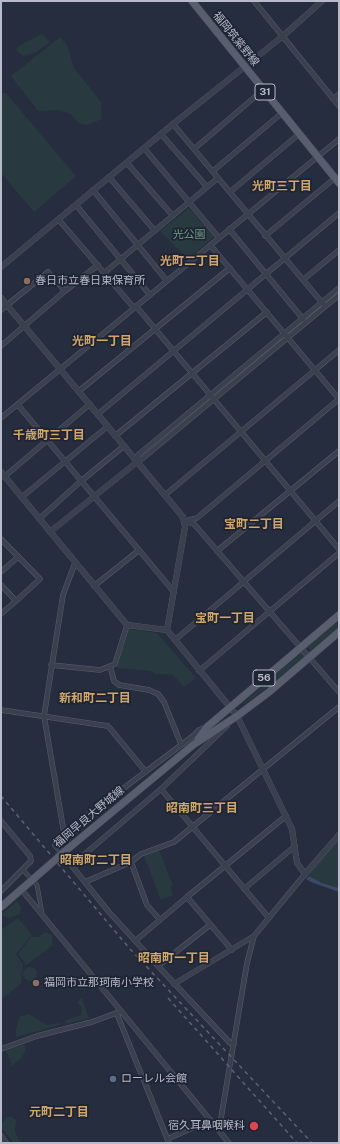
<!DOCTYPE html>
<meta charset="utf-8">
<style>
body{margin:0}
#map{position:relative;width:340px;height:1144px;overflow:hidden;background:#262d3e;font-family:"Public Sans",sans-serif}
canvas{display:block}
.frame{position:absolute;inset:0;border:2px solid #b7bbc9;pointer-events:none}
</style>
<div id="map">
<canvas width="340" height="1144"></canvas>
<div class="frame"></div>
</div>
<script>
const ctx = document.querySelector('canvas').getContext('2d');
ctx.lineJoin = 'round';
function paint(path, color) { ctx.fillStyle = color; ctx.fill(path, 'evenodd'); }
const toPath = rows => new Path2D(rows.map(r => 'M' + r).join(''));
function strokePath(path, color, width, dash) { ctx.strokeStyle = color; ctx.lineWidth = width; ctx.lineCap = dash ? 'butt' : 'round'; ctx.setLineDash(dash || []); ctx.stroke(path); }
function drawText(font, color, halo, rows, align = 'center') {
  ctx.font = font + ' "Public Sans","Noto Sans JP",sans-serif'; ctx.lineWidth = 3.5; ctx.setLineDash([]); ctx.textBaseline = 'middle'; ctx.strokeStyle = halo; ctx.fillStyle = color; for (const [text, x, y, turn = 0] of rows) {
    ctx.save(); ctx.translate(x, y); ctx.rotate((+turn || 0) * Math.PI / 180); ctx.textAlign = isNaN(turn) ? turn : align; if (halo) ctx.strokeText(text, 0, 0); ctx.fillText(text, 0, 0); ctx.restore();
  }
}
paint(toPath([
 [42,34,50,42,37,52,23,56,16,50,20,45],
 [60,37,67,45,74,68,101,102,102,119,87,125,79,124,71,114,58,110,38,111,11,76],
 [1,93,6,93,76,176,34,212,1,173],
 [189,208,214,237,187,259,160,231],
 [339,621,339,627,310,651,307,647],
 [130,629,157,633,196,678,184,687,173,675,155,674,150,671,117,668,128,630],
 [303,651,306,655,267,688,244,704,242,704],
 [339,839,339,888,315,880,308,875],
 [159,850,173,885,170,887,173,895,161,900,144,856],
 [17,901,21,907,20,914,9,918,1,915],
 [18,918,32,935,16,954,23,964,21,983,1,1000,1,930],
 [45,932,52,935,52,946,25,966,25,963,18,954,31,937,38,937],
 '23 974a7 7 0 1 1 14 0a7 7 0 1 1-14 0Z',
 [80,999,82,999,89,1018,66,1024,65,1022,69,1019,81,1015,82,1008,78,1003],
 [29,1014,47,1025,60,1023,60,1025,16,1037,16,1029,20,1016],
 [24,1044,26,1049,22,1057,12,1066,6,1050],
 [11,1116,16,1120,15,1131,19,1141,23,1143,14,1143,1,1128,1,1124,6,1118]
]), '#28393f');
paint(toPath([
 [309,876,322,883,339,888,339,892,311,882,306,879]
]), '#3d4866');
const pedestrian = toPath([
 [23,870,37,885,42,913]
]);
const minor = toPath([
 [254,1,339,106],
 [333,99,339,94],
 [173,124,324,305],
 [161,134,207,187],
 [144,148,219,238],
 [194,149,263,90],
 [127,163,173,216],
 [213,171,282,113],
 [109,177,155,231],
 [93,190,167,281],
 [230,192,299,134],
 [76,205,150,295],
 [59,220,134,308],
 [229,229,303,319],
 [265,236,335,178],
 [211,246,339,399],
 [104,273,218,178],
 [303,280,339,250],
 [65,291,98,265],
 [136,306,339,549],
 [1,310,48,272,65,291,1,346],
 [79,391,230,268],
 [18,405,174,592],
 [98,414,339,213],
 [1,418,339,139],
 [115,436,267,312],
 [137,462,138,455,339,288],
 [137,462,142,459,339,295],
 [4,477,90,404],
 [165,495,339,350],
 [22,497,108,426],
 [39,519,81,481,124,446],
 [185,521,194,524,339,692],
 [186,521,197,518,339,399],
 [1,539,40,579,16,601,1,585],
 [217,551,339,451],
 [1,572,18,557],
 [94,586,138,551],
 [1,614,16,601],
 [175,640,339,501],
 [51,665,100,670,110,666,114,681,119,685,149,690,158,694,164,702,181,744],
 [110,666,115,664,127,625],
 [199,671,339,553],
 [1,710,108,726,146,772],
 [206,727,199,730,193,736,64,833,55,840,55,845,109,912,158,966,230,1043,234,1044],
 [161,789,227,726],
 [1,821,30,856,31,861,1,891],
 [64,833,44,716,63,595,75,563],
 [131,862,147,905,160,920],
 [72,865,161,789,268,917],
 [85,882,131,862,141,854,174,842,339,707],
 [21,889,229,1143],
 [244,889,295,846],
 [187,897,286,816],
 [135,941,187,897,232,950],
 [158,966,210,925],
 [174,984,254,936],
 [117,1014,169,1143],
 [1,1049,37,1036,92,1022,119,1012],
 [219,1130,247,963,254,936,305,874],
 [167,1139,211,1120]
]);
const tertiary = toPath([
 [1,267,173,124,283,36,322,1],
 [1,298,183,517,185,527,167,630],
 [1,472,127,625,167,630,237,716,292,829,297,863,305,874,339,835],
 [50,532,137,462],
 [1,1136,6,1143]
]);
const primary = toPath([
 [192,1,339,183],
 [198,739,207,727,339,615],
 [64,852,193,745,237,716,269,692,339,632],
 [1,907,46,868]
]);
strokePath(pedestrian, '#585d6c', 4.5);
strokePath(minor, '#585d6c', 5.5);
strokePath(tertiary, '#585d6c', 6);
strokePath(primary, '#444857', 8);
strokePath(pedestrian, '#3a404e', 3.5);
strokePath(minor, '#3a404e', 4.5);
strokePath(tertiary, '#3a404e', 5.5);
strokePath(primary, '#595e6e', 7);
strokePath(toPath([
 [1,796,130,949,312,1143],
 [168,998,297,1143]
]), '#5d6375', 1.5, [4, 4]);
const primaryBridge = toPath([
 [46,868,64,852]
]);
strokePath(primaryBridge, '#444857', 8, []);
strokePath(primaryBridge, '#595e6e', 7);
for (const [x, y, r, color] of [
 [27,281,4,"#8d6e63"],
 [36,983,4,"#8d6e63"],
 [113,1079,4,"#5c6f8a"],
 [254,1126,5,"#e0444e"]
]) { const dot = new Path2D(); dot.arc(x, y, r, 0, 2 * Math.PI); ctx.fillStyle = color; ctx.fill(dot); strokePath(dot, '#1f2434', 1.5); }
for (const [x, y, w] of [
 [265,92,20],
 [264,678,22]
]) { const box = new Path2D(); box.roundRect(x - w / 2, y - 8, w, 16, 3); ctx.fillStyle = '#1f2434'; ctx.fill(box); strokePath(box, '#b7bbc9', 1); }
drawText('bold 10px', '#b7bbc9', null, [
 ["31",265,92],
 ["56",264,678]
]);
drawText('11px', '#b7bbc9', '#1f2434', [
 ["福岡筑紫野線",236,39,51],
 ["福岡早良大野城線",89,817,-40]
]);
drawText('11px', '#6f997f', '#1f2434', [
 ["光公園",189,235]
]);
drawText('11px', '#b7bbc9', '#1f2434', [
 ["春日市立春日東保育所",35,281],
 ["福岡市立那珂南小学校",44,983],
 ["ローレル会館",121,1079],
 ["宿久耳鼻咽喉科",245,1126,"right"]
], 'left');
drawText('bold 12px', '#cfa66b', '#1f2434', [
 ["光町三丁目",282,186],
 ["光町二丁目",190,261],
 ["光町一丁目",102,341],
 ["千歳町三丁目",49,435],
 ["宝町二丁目",254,524],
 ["宝町一丁目",225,618],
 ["新和町二丁目",95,698],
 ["昭南町三丁目",202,808],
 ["昭南町二丁目",96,860],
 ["昭南町一丁目",174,958],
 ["元町二丁目",59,1112]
]);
</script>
